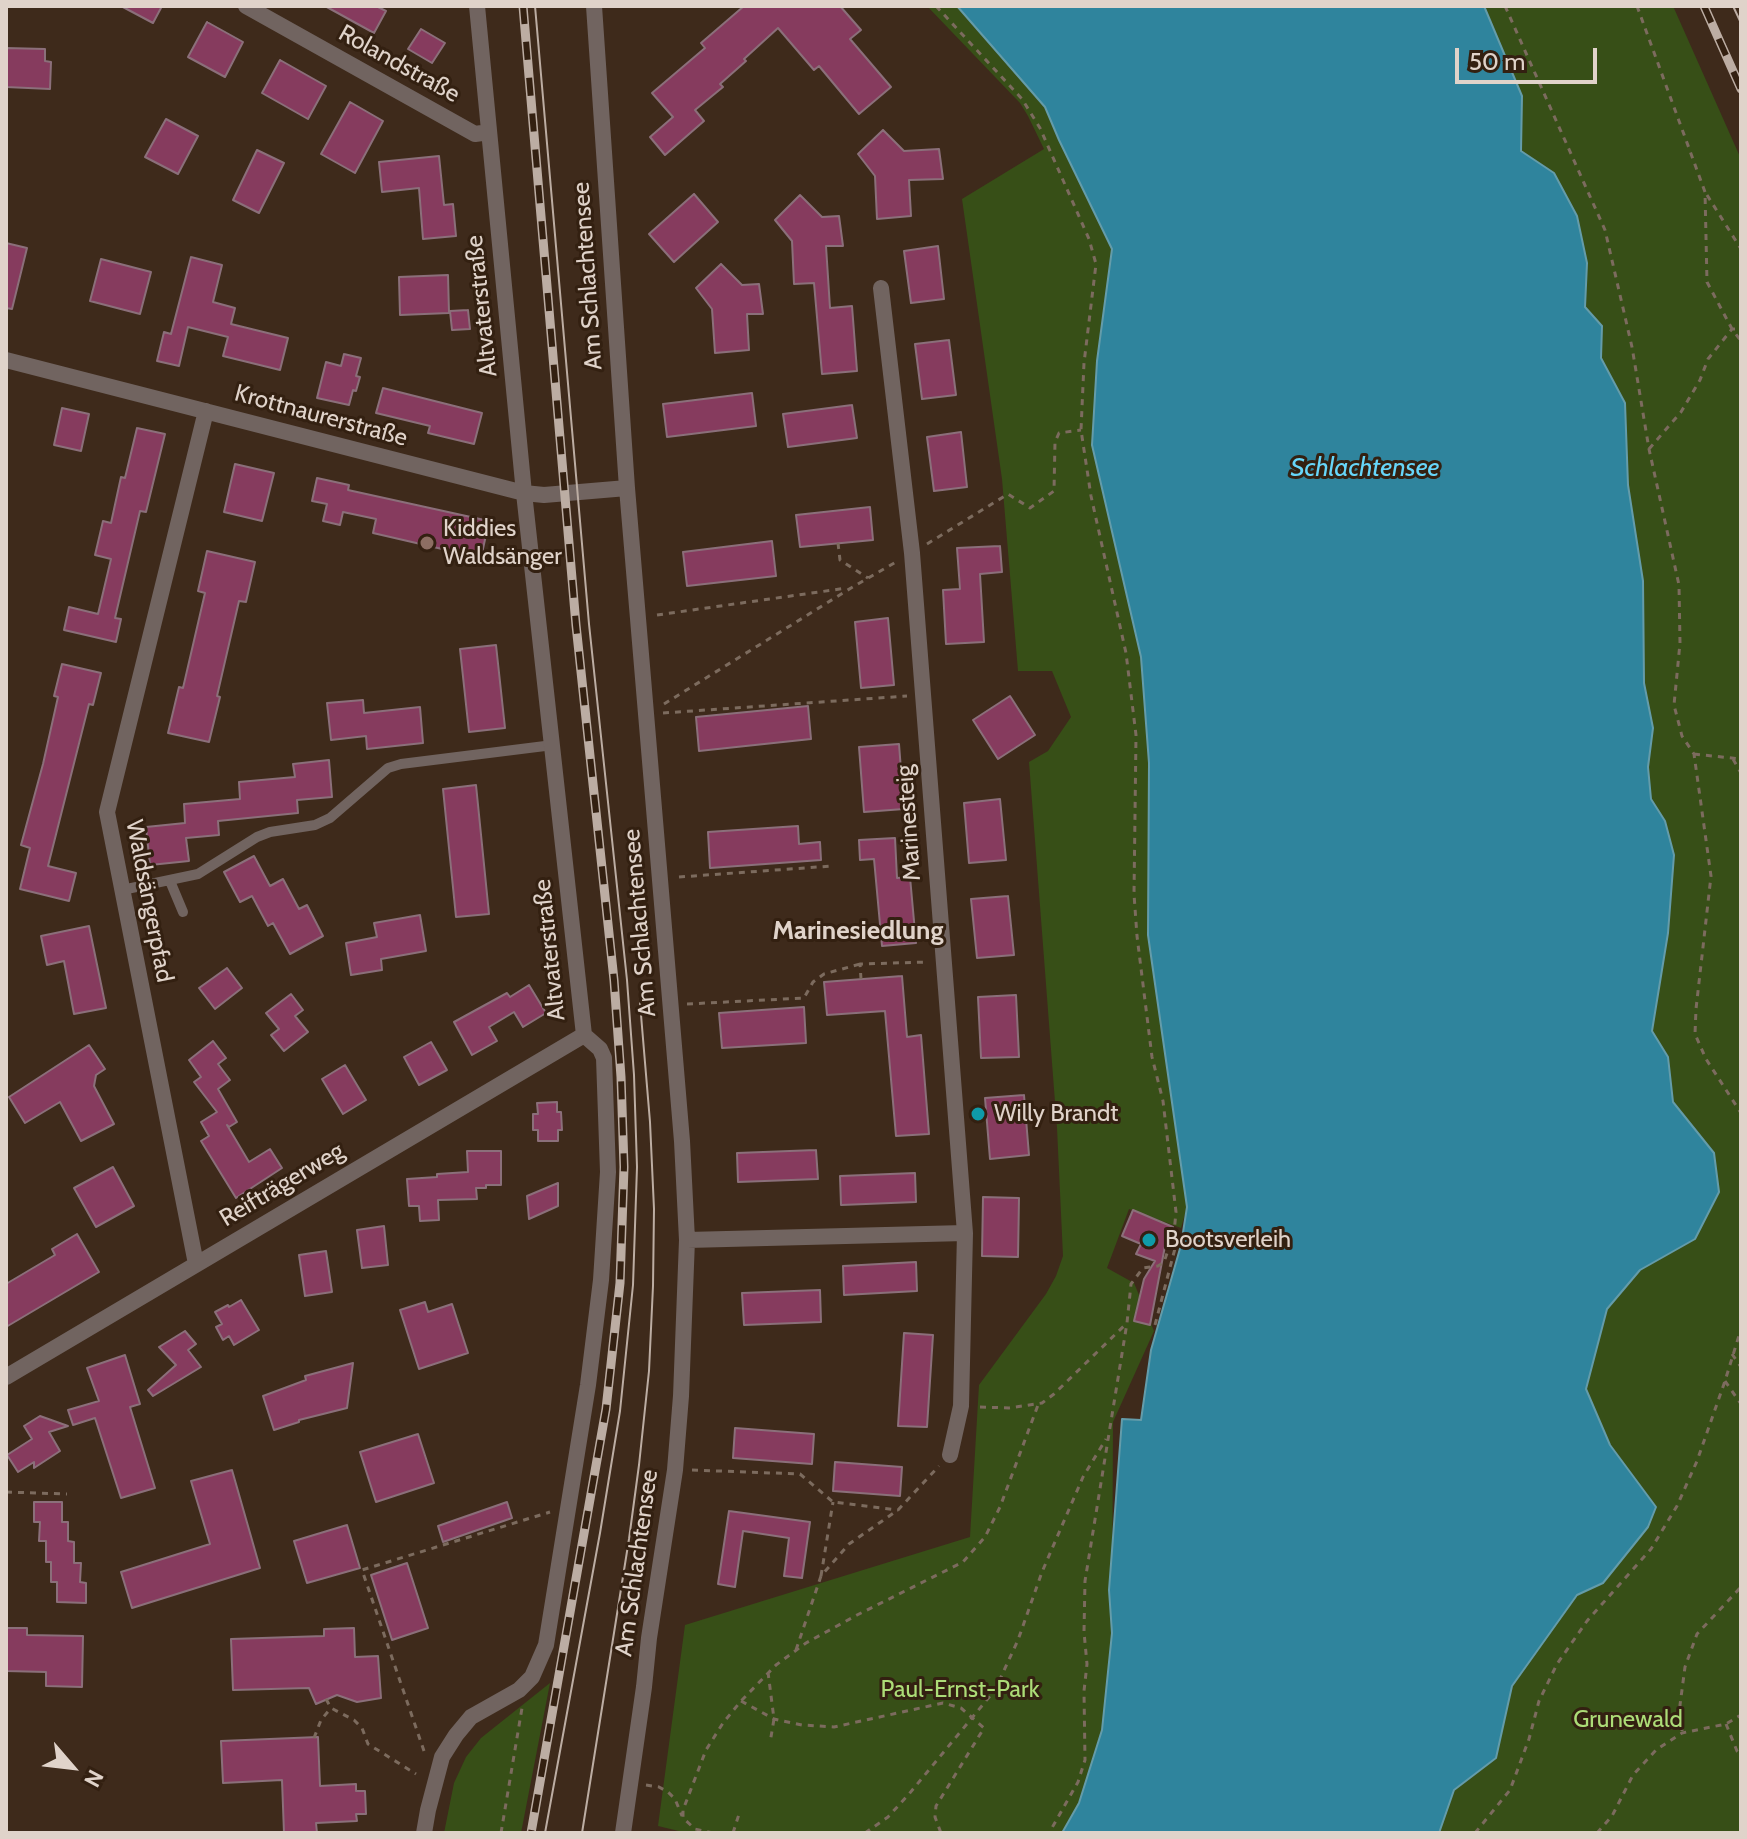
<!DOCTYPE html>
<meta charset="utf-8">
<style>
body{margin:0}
#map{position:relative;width:1747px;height:1839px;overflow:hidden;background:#3e2a1b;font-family:Cabin,sans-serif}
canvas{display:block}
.frame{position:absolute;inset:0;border:8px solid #e0d3ca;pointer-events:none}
.north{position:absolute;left:32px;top:1727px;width:80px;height:80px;-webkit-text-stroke:6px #332011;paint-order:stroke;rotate:118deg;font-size:22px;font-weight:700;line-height:32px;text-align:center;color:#e0d3ca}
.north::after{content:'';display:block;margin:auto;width:28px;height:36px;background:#e0d3ca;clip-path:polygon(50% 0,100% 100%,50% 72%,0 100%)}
.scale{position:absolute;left:1455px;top:48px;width:142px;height:36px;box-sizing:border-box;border:4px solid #e0d3ca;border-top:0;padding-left:10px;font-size:24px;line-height:28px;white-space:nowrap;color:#e0d3ca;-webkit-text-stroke:6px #332011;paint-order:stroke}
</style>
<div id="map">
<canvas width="1747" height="1839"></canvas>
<div class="frame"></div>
<div class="north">N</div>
<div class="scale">50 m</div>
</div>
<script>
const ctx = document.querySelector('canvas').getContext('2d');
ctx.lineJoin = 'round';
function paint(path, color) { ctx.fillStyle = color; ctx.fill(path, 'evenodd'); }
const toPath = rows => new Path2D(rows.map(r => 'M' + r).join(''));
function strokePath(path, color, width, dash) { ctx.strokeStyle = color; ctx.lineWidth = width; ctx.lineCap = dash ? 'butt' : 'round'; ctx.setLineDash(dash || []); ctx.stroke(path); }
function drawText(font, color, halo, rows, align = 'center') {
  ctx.font = font + ' Cabin,sans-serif'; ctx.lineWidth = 6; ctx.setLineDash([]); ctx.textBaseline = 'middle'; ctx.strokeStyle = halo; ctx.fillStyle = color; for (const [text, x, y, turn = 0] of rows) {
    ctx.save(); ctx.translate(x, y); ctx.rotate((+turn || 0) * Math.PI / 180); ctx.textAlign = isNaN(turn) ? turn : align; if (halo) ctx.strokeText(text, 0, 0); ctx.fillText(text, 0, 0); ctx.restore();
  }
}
paint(toPath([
 [927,6,957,6,1045,107,1059,140,1112,249,1097,361,1092,444,1141,657,1149,763,1148,935,1187,1207,1181,1228,1129,1209,1107,1268,1134,1283,1154,1331,1113,1422,1112,1633,1102,1730,1079,1803,1062,1833,687,1833,658,1826,685,1625,970,1537,979,1385,1046,1294,1056,1276,1063,1256,1057,1128,1029,762,1048,751,1071,717,1052,671,1018,671,1002,479,962,199,1044,149,1028,116,1020,103],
 [1484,6,1673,6,1741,159,1741,1833,1439,1833,1454,1790,1496,1758,1512,1686,1577,1595,1603,1583,1648,1527,1656,1507,1610,1445,1586,1389,1607,1309,1640,1270,1695,1239,1714,1153,1673,1102,1668,1057,1651,1031,1668,933,1665,821,1651,799,1648,767,1653,728,1644,683,1643,581,1628,485,1625,403,1601,358,1602,326,1585,307,1587,263,1554,173,1521,151,1522,96],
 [550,1683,521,1833,444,1833,454,1783,466,1757,481,1738]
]), '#374f17');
const water = toPath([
 [957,6,1484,6,1522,96,1521,151,1554,173,1577,216,1587,263,1585,307,1602,326,1601,358,1625,403,1628,485,1643,581,1644,683,1653,728,1648,767,1651,799,1665,821,1674,855,1668,933,1652,1031,1668,1057,1673,1102,1714,1153,1719,1192,1695,1239,1640,1270,1607,1309,1586,1389,1610,1445,1656,1507,1648,1527,1603,1583,1577,1595,1512,1686,1496,1758,1454,1790,1439,1833,1062,1833,1079,1803,1102,1730,1112,1633,1109,1590,1122,1419,1141,1420,1151,1350,1181,1245,1187,1207,1148,935,1149,763,1141,657,1092,445,1097,361,1112,249,1059,140,1045,107,957,6]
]);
paint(water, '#2f849d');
strokePath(water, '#649caa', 2);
const building = toPath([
 [121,6,162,6,153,23,121,6],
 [325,6,376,6,386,11,374,33,325,6],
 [744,6,840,6,861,30,850,39,891,87,859,114,819,66,814,70,778,28,744,59,746,61,720,84,723,87,695,110,704,121,665,155,650,137,673,117,652,93,705,48,701,43,744,6],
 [207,22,243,42,225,77,188,57,207,22],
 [421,29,445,43,432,63,408,49,421,29],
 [6,48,45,49,45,61,51,62,50,89,6,87,6,48],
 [280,60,326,86,308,119,262,93,280,60],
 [350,102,383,121,355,173,321,154,350,102],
 [166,119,198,136,178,174,145,157,166,119],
 [883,130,904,151,939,149,943,179,909,180,911,216,877,219,875,176,858,154,883,130],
 [257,150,284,163,259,213,233,200,257,150],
 [439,156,444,205,453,204,456,236,423,239,419,188,382,192,379,162,439,156],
 [694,194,718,222,674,262,649,234,694,194],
 [800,195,822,217,839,216,843,246,826,246,830,308,852,306,857,371,822,374,814,283,794,284,792,241,775,220,800,195],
 [6,243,27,248,12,309,6,308,6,243],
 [938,246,944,299,911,303,904,251,938,246],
 [191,257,222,265,213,302,235,308,231,324,288,338,280,370,223,356,228,337,188,327,179,366,157,361,164,332,171,334,191,257],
 [101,259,151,272,140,314,90,301,101,259],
 [721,264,742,285,759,284,763,314,747,314,749,350,715,353,712,309,696,288,721,264],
 [448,275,449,313,400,315,399,277,448,275],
 [468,310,470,329,452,330,450,311,468,310],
 [949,340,956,395,922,399,915,344,949,340],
 [344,354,361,358,356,376,360,377,356,391,353,390,349,405,317,398,326,362,341,366,344,354],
 [383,388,482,413,474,444,428,433,430,426,376,413,383,388],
 [752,393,756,426,667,437,663,404,752,393],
 [852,405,857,438,788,447,783,414,852,405],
 [62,408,89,414,81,451,54,445,62,408],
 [137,428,165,434,146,512,140,511,115,618,121,619,116,642,64,630,69,607,98,614,111,559,95,555,103,521,111,523,121,477,125,478,137,428],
 [961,432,967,487,934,491,927,437,961,432],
 [235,464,274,473,262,521,224,512,235,464],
 [317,478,349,485,348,490,489,521,481,558,373,533,376,519,343,512,340,525,323,521,327,504,312,501,317,478],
 [870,507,873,540,800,547,796,515,870,507],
 [772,541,776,576,687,586,683,552,772,541],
 [1000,546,1002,572,980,574,984,642,946,644,943,590,960,589,957,548,1000,546],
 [207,551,255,562,246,602,239,601,217,696,220,697,209,742,168,733,179,687,183,688,205,593,198,591,207,551],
 [888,618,894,685,861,688,855,622,888,618],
 [496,645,505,728,469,732,460,649,496,645],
 [62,664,101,673,93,705,89,704,48,866,76,873,69,901,20,889,30,848,21,845,43,764,58,697,54,696,62,664],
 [1010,696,1035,735,998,759,973,720,1010,696],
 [363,700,364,713,420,707,423,743,367,749,366,736,331,740,327,703,363,700],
 [808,706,811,739,699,751,696,717,808,706],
 [899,744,904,809,864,812,859,747,899,744],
 [329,760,332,797,297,800,298,813,218,821,219,835,186,838,189,861,150,865,146,827,185,823,184,804,240,799,239,782,295,777,293,764,329,760],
 [476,785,489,914,456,917,443,789,476,785],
 [1000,799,1006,860,969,863,964,803,1000,799],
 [798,826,799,844,820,842,821,860,710,868,708,832,798,826],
 [895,838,897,878,910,877,916,943,882,946,874,859,860,860,859,840,895,838],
 [254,856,270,886,283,879,299,909,307,905,323,936,290,954,273,923,268,926,252,896,240,902,224,872,254,856],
 [1008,896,1014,955,977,958,971,899,1008,896],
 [420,915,426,951,381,959,382,970,351,975,346,943,377,937,374,923,420,915],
 [89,926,106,1008,74,1014,64,961,47,965,41,936,89,926],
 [227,968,242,988,215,1009,199,988,227,968],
 [902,976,907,1037,921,1035,929,1134,896,1136,885,1011,827,1015,824,982,902,976],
 [529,985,546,1013,523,1027,514,1012,489,1027,497,1041,472,1055,454,1022,507,993,510,997,529,985],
 [291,994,303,1010,295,1016,308,1032,284,1051,271,1035,279,1029,266,1013,291,994],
 [1016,995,1019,1057,981,1058,978,997,1016,995],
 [804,1007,806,1043,722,1048,719,1013,804,1007],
 [213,1041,226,1058,218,1064,230,1080,218,1089,237,1122,229,1127,227,1125,249,1162,270,1149,282,1168,236,1198,201,1141,209,1136,201,1122,217,1112,194,1082,201,1077,189,1060,213,1041],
 [431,1042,447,1070,419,1085,404,1057,431,1042],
 [89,1045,105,1069,96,1075,94,1086,114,1124,81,1141,60,1102,25,1123,9,1097,89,1045],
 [345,1065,366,1100,343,1114,322,1079,345,1065],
 [1024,1095,1029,1155,990,1159,985,1098,1024,1095],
 [557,1102,557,1112,561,1112,562,1130,558,1130,558,1141,538,1141,538,1130,533,1130,533,1114,538,1114,537,1103,557,1102],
 [816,1150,818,1179,738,1182,737,1153,816,1150],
 [467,1151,501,1151,501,1185,486,1185,486,1188,476,1188,477,1199,438,1200,439,1220,420,1221,419,1206,409,1206,407,1179,437,1177,437,1174,468,1172,467,1151],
 [113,1167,134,1206,96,1227,74,1188,113,1167],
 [915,1173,916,1202,841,1205,840,1176,915,1173],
 [558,1183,558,1206,529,1219,527,1196,558,1183],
 [983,1197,1019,1198,1018,1257,982,1256,983,1197],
 [1133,1210,1173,1227,1165,1246,1150,1325,1134,1321,1144,1279,1155,1261,1136,1254,1141,1244,1122,1236,1133,1210],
 [384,1226,388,1265,362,1268,357,1230,384,1226],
 [77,1234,99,1272,6,1327,6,1284,55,1255,52,1249,77,1234],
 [326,1251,332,1292,305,1296,299,1255,326,1251],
 [916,1262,917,1291,844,1295,843,1266,916,1262],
 [820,1290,821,1322,744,1325,742,1293,820,1290],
 [241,1300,259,1330,234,1345,229,1336,223,1340,216,1327,222,1324,215,1312,228,1305,229,1307,241,1300],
 [425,1302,428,1312,452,1304,468,1353,419,1369,400,1310,425,1302],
 [185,1331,196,1344,188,1350,201,1367,153,1396,148,1390,176,1365,159,1347,185,1331],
 [904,1333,933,1335,927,1427,898,1426,904,1333],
 [125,1355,140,1404,130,1407,155,1488,121,1498,95,1418,73,1425,68,1410,99,1401,87,1368,125,1355],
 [353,1363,347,1408,299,1420,299,1422,274,1430,263,1396,306,1380,305,1376,353,1363],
 [40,1416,68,1426,49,1432,60,1451,34,1468,34,1462,18,1472,7,1455,32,1439,24,1426,40,1416],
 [735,1428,814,1434,812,1464,733,1458,735,1428],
 [418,1434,434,1483,376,1502,360,1452,418,1434],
 [835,1462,902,1467,900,1496,833,1491,835,1462],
 [232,1470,260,1568,132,1608,121,1572,210,1544,191,1481,232,1470],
 [34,1502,62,1502,62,1522,68,1522,68,1541,74,1542,74,1563,81,1563,80,1582,86,1583,86,1603,57,1602,57,1582,51,1582,51,1562,46,1562,46,1541,39,1541,40,1522,34,1522,34,1502],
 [507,1502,512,1518,443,1542,438,1526,507,1502],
 [729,1511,810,1522,802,1578,784,1576,789,1538,743,1531,735,1587,718,1584,729,1511],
 [347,1525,360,1568,307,1583,294,1541,347,1525],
 [407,1563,428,1628,392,1640,371,1575,407,1563],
 [6,1628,27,1628,27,1635,83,1636,82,1687,46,1686,46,1672,6,1671,6,1628],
 [354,1628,355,1657,378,1656,381,1698,357,1702,337,1695,316,1704,309,1688,233,1690,231,1639,324,1636,324,1629,354,1628],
 [318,1737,320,1786,356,1784,356,1791,365,1791,366,1814,356,1814,357,1821,316,1823,317,1833,284,1833,282,1780,223,1783,221,1741,318,1737]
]);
paint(building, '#863b5e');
strokePath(building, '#8b6f7a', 2);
strokePath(toPath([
 [936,6,1022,99,1040,128,1089,239,1096,264,1084,363,1081,430,1091,496,1126,653,1136,735,1134,894,1137,936,1152,1057,1163,1101,1176,1212,1174,1233,1164,1262,1158,1266,1143,1268,1131,1284,1127,1323,1085,1581,1084,1632,1087,1664,1084,1691,1085,1760,1078,1782,1049,1833],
 [1505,6,1605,230,1632,347,1649,449,1679,585,1680,643,1674,705,1682,736,1694,754,1711,876,1696,1009,1695,1034,1706,1059,1741,1113],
 [1637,6,1705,192,1707,282,1732,329,1741,341],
 [1707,195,1741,249],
 [1649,449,1681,412,1700,380,1708,359,1732,329,1741,329],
 [838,543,840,560,868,578],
 [927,544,1008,494,1030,508,1054,491,1055,442,1059,433,1081,430],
 [657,615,847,588],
 [664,704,851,588,896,562],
 [663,713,907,696],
 [1694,754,1741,759],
 [1733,759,1741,773],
 [679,877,832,866],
 [861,979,860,964,928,962],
 [687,1004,804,998,813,982,824,974,860,964],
 [1155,1325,1179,1233],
 [1732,1354,1741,1367],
 [1725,1381,1741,1404],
 [980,1407,1009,1408,1042,1403,1054,1394,1127,1323],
 [692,1470,800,1474,833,1502,898,1510],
 [6,1492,67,1494],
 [821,1576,833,1502],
 [796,1650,821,1576,849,1544,898,1510,939,1466],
 [768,1672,774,1719,770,1743],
 [326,1699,331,1708,354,1720,362,1728,368,1744,416,1774],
 [741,1701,774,1719,802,1725,834,1727,943,1703,961,1708,984,1728,936,1806,935,1817,941,1833],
 [1726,1724,1737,1751,1741,1755],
 [1682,1731,1680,1705,1685,1667,1697,1634,1741,1587],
 [314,1738,321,1720,331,1708],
 [424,1751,362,1570,550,1512],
 [646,1785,659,1787,668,1792,675,1799,682,1816],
 [501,1833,522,1708],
 [713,1833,695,1829,683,1818,683,1810,706,1750,723,1723,741,1701,776,1665,806,1643,857,1615,963,1562,985,1537,1000,1507,1038,1405],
 [733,1833,740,1811],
 [865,1833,888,1817,909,1794,995,1690,1018,1640,1042,1572,1083,1477,1106,1439],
 [1475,1833,1510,1790,1529,1739,1539,1701,1557,1664,1587,1621,1651,1549,1677,1506,1697,1461,1725,1381,1741,1329],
 [1597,1833,1612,1816,1633,1775,1656,1750,1682,1733,1726,1724,1741,1715]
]), '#7c6b5e', 3, [6, 6]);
strokePath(toPath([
 [170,881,183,912],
 [122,890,198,874,257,837,270,832,315,825,330,818,388,768,401,764,553,745]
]), '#716460', 10);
strokePath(toPath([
 [246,6,475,134,489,132],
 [594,6,627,488,682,1141,687,1240,681,1396,675,1470,649,1638,644,1687,623,1833],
 [881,288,912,553,965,1233,961,1406,950,1455],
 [6,360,524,493,544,495,627,488],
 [687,1240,965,1233],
 [196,1264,107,812,206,411],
 [6,1377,584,1035],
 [424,1833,428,1810,442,1757,456,1735,471,1717,519,1690,532,1677,546,1645,588,1385,601,1280,608,1172,604,1058,600,1049,584,1035,524,493,477,6]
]), '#716460', 16);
strokePath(toPath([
 [535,6,589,624,627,980,634,1075,637,1167,633,1285,620,1411,600,1533,545,1833],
 [1733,6,1741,23],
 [582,1833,629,1539,639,1465,649,1371,653,1286,654,1209,650,1122,640,1003]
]), '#bcada3', 2);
const rail = toPath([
 [523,6,576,625,614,980,621,1077,624,1167,620,1283,606,1409,531,1833],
 [1704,6,1741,89]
]);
strokePath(rail, '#bcada3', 9);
strokePath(rail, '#332011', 6, [18]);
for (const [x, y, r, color] of [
 [427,543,8,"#8d6e63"],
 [978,1114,8,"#0f9aa8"],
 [1149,1240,8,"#0f9aa8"]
]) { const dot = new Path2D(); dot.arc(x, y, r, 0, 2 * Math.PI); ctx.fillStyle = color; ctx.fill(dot); strokePath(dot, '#332011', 3); }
drawText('24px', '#e0d3ca', '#332011', [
 ["Rolandstraße",399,64,29],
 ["Am Schlachtensee",588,276,-94],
 ["Altvaterstraße",482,306,-96],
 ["Krottnaurerstraße",321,416,15],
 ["Marinesteig",909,823,-94],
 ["Waldsängerpfad",149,901,79],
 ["Am Schlachtensee",640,923,-95],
 ["Altvaterstraße",550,950,-96],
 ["Reifträgerweg",282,1185,-31],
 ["Am Schlachtensee",637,1563,-82]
]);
drawText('24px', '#e0d3ca', '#332011', [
 ["Kiddies",443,529],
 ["Waldsänger",443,557],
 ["Willy Brandt",994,1114],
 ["Bootsverleih",1165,1240]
], 'left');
drawText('24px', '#acdc77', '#332011', [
 ["Paul-Ernst-Park",960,1690],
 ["Grunewald",1628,1720]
]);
drawText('italic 26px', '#67d6f9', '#332011', [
 ["Schlachtensee",1365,468]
]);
drawText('bold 26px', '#e0d3ca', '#332011', [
 ["Marinesiedlung",858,931]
]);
</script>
